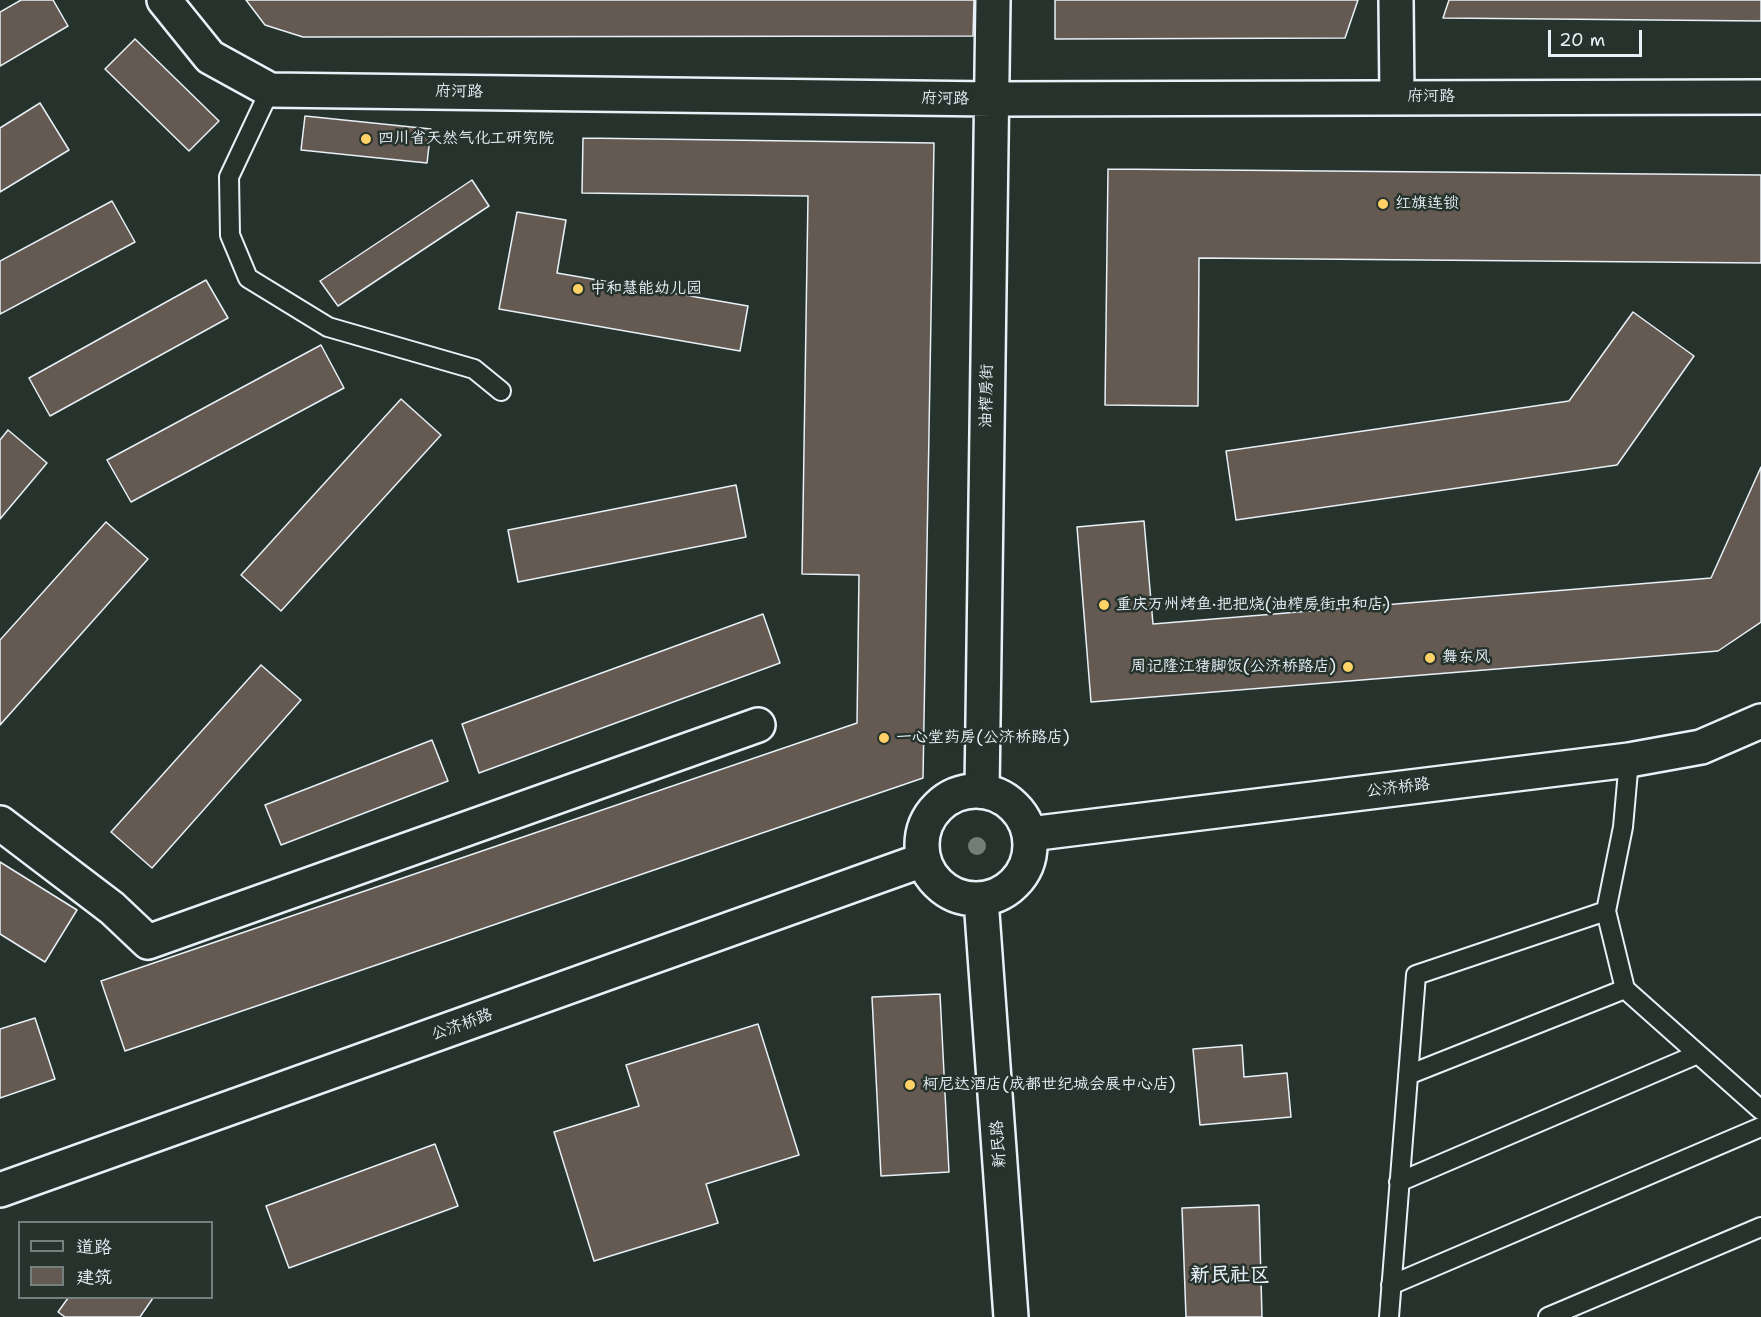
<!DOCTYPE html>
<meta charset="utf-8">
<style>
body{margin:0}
#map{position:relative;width:1761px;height:1317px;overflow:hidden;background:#26332d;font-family:"Shantell Sans","LXGW WenKai TC",sans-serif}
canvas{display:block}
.legend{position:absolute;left:18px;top:1221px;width:195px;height:78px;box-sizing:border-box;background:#26332d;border:2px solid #747f7e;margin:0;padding:8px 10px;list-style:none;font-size:18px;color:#e8f1f8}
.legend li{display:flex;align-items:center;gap:12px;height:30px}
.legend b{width:30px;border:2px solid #747f7e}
.scale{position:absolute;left:1548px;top:30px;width:94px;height:27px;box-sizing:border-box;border:3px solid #e8f1f8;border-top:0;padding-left:8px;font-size:18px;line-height:21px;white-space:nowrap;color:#e8f1f8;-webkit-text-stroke:4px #26332d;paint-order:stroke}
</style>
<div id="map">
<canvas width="1761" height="1317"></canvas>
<ul class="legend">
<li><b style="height:8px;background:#26332d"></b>道路</li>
<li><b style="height:16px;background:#655a51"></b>建筑</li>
</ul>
<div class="scale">20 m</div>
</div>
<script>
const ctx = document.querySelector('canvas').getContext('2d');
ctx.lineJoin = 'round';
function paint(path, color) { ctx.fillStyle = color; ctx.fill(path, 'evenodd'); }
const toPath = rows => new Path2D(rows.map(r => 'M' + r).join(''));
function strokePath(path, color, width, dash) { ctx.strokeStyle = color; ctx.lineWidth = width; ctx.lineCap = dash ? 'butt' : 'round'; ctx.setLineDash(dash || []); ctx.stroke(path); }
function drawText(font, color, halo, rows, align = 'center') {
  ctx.font = font + ' "Shantell Sans","LXGW WenKai TC",sans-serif'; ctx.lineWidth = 5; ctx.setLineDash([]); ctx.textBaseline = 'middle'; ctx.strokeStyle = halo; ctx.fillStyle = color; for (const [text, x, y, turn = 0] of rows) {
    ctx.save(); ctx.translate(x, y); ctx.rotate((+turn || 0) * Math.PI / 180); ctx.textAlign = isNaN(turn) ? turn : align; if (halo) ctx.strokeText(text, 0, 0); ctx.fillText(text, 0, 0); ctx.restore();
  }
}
const building = toPath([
 [21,0,53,0,68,26,0,66,0,12,21,0],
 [246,0,974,0,973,36,303,37,265,25,246,0],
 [1055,0,1358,0,1345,38,1055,39,1055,0],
 [1449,0,1761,0,1761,21,1443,18,1449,0],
 [135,39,219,121,189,151,105,69,135,39],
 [40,103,69,150,0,192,0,128,40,103],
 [305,116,431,129,427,163,301,150,305,116],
 [583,138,934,143,923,778,125,1051,101,981,857,723,859,575,802,574,808,196,582,193,583,138],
 [1108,169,1761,175,1761,263,1199,258,1198,406,1105,405,1108,169],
 [472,180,489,206,338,306,320,281,472,180],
 [112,201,135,242,0,314,0,261,112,201],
 [517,212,566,220,557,273,748,306,740,351,499,309,517,212],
 [206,280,228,318,50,416,29,378,206,280],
 [1633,312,1694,356,1617,465,1236,520,1226,451,1569,401,1633,312],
 [321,345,344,388,131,502,107,460,321,345],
 [401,399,441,435,281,611,241,575,401,399],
 [8,430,47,463,0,519,0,440,8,430],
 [1761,467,1761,622,1718,651,1091,702,1077,527,1144,521,1153,624,1711,578,1761,467],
 [736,485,746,537,518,582,508,530,736,485],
 [106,522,148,559,0,725,0,640,106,522],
 [763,614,780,663,479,773,462,724,763,614],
 [261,665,301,700,152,868,111,832,261,665],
 [432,740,448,781,281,845,265,805,432,740],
 [0,862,77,910,45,962,0,934,0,862],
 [940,994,949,1172,881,1176,872,997,940,994],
 [35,1018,55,1079,0,1098,0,1029,35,1018],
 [758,1024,799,1155,706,1184,718,1223,594,1261,554,1132,639,1106,626,1065,758,1024],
 [1242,1045,1244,1077,1287,1073,1291,1117,1200,1125,1193,1049,1242,1045],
 [435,1144,458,1206,289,1268,266,1206,435,1144],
 [1259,1205,1262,1317,1186,1317,1182,1208,1259,1205],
 [68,1298,153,1298,140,1317,65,1317,58,1312,68,1298]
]);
paint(building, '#655a51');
strokePath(building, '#e8f1f8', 1.5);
const service = toPath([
 [270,90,229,177,230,235,248,278,328,327,474,369,501,391],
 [1606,911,1625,989,1761,1110],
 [1408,1075,1625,989],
 [1399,1182,1698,1054],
 [1391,1285,1761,1127],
 [1389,1317,1416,975,1606,911,1623,827,1629,760],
 [1548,1317,1761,1227]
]);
const minor = toPath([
 [1396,0,1397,97],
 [0,823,112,908,148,942,758,725]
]);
const tertiary = toPath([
 [164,0,210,57,270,90,992,99,1761,97],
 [982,791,993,0]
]);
const secondary = toPath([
 '922 845a54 54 0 1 1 108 0a54 54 0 1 1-108 0Z',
 [1030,834,1629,760,1701,747,1761,721],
 [981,899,1011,1317],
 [0,1190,923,860]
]);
strokePath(service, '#e8f1f8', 22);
strokePath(minor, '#e8f1f8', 38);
strokePath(tertiary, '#e8f1f8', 38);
strokePath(secondary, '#e8f1f8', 38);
strokePath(service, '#26332d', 18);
strokePath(minor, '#26332d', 33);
strokePath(tertiary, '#26332d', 33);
strokePath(secondary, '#26332d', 33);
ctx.fillStyle = '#717f78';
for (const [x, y] of [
 [977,846]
]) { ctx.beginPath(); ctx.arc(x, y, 9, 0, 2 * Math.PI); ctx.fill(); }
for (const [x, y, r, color] of [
 [366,139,6,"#ffd166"],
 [1383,204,6,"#ffd166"],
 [578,289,6,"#ffd166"],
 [1104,605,6,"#ffd166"],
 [1430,658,6,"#ffd166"],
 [1348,667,6,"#ffd166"],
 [884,738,6,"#ffd166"],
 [910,1085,6,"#ffd166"]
]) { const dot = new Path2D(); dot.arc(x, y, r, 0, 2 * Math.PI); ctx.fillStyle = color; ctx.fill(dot); strokePath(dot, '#26332d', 2); }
drawText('16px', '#e8f1f8', '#26332d', [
 ["府河路",459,92,1],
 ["府河路",1431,97],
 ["府河路",945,99,1],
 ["油榨房街",987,396,-89],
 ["公济桥路",1398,788,-7],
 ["公济桥路",462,1025,-20],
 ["新民路",999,1144,-94]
]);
drawText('16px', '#e8f1f8', '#26332d', [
 ["四川省天然气化工研究院",378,139],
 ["红旗连锁",1395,204],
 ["中和慧能幼儿园",590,289],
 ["重庆万州烤鱼·把把烧(油榨房街中和店)",1116,605],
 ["舞东风",1442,658],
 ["周记隆江猪脚饭(公济桥路店)",1336,667,"right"],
 ["一心堂药房(公济桥路店)",896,738],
 ["柯尼达酒店(成都世纪城会展中心店)",922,1085]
], 'left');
drawText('bold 20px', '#e8f1f8', '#26332d', [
 ["新民社区",1230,1276]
]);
</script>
